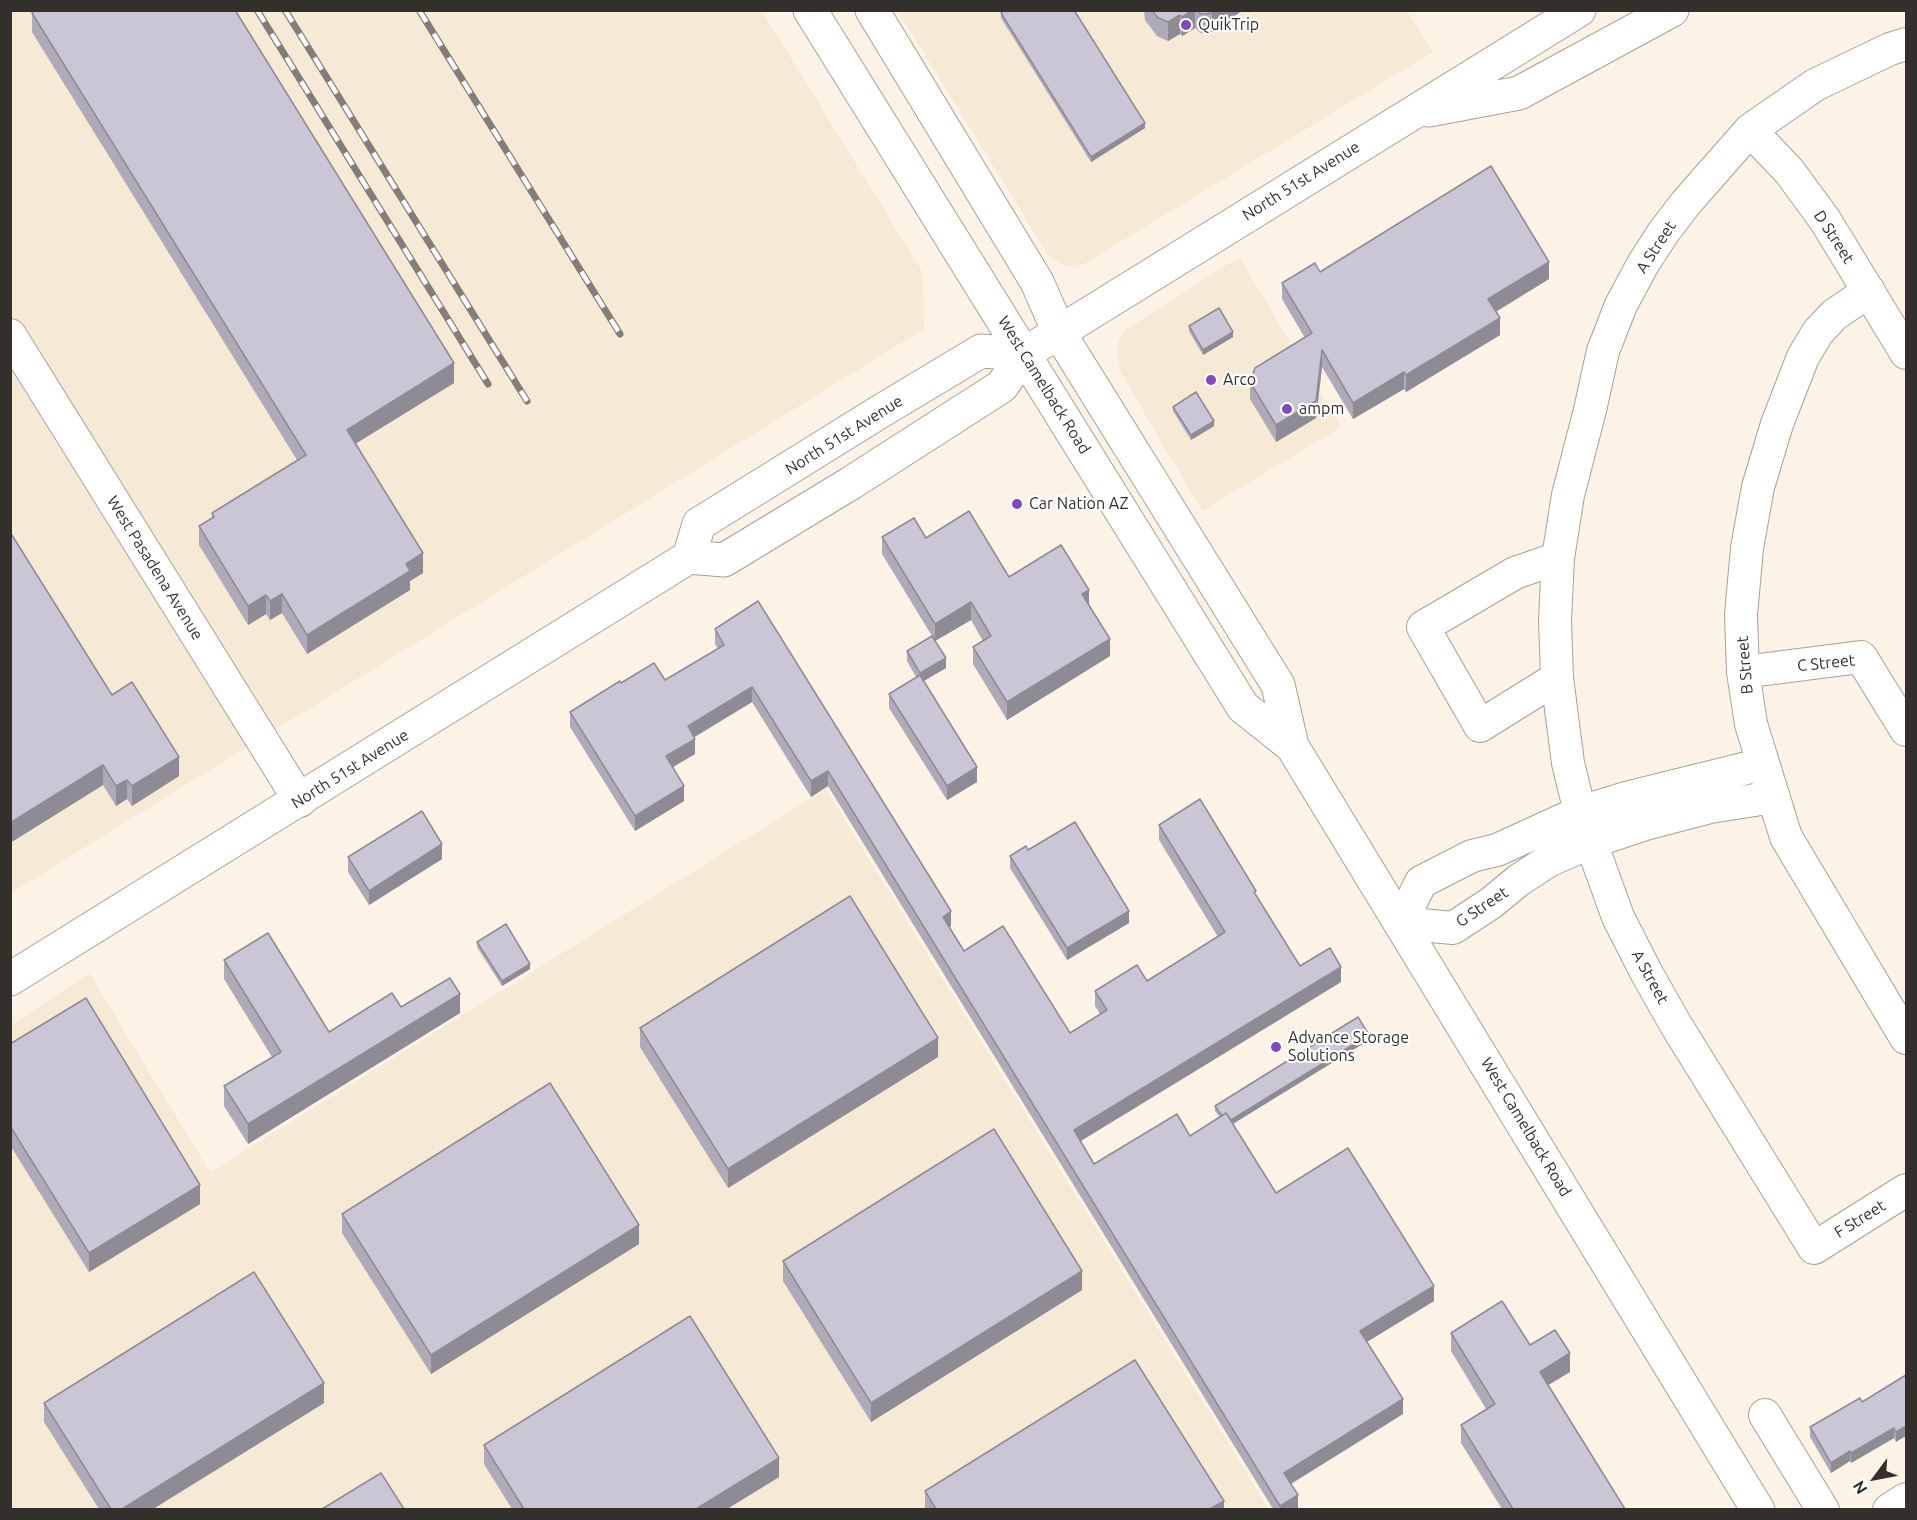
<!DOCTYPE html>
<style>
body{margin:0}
#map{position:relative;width:1917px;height:1520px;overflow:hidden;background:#fcf3e6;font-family:Ubuntu,sans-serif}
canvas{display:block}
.frame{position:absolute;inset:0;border:12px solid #332f2a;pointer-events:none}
.north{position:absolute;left:1845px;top:1448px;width:60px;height:60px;-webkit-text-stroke:4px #fff;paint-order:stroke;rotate:238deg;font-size:16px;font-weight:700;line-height:24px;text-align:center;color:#332f2a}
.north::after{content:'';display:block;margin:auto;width:21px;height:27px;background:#332f2a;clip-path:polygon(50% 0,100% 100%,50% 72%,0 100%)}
</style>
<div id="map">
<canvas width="1917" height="1520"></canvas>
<div class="frame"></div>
<div class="north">N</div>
</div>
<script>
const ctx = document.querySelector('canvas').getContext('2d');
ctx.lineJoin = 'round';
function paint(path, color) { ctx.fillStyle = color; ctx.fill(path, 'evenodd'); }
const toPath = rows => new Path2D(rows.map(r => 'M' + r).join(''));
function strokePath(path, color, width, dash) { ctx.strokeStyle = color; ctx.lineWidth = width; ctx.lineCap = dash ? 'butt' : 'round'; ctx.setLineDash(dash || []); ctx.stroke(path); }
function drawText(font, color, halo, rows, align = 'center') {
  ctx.font = font + ' Ubuntu,sans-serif'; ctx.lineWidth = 4.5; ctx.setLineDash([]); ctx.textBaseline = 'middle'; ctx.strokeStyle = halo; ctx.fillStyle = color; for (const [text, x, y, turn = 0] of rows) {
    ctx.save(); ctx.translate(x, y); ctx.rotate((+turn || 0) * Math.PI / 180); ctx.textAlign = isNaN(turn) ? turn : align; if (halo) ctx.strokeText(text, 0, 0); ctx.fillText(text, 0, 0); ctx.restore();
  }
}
paint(toPath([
 [11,11,762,11,923,273,924,329,11,893],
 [898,11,1407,11,1433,52,1084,264,1074,268,1064,266,1049,257],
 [1239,257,1341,427,1202,511,1121,373,1117,357,1118,343,1125,330],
 [826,789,1269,1509,11,1510,11,1025,89,973,210,1172]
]), '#f6e9d5');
const minor = toPath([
 [1906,44,1890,49,1815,85,1750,130,1685,204,1663,233,1643,264,1621,305,1603,351,1590,410,1568,495,1558,558,1555,620,1557,678,1568,763,1580,812,1618,917,1646,972,1676,1025,1814,1248,1906,1190],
 [1750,130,1789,171,1825,220,1906,353],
 [1869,291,1834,315,1818,332,1803,357,1777,424,1758,487,1747,548,1741,615,1743,672,1751,724,1786,837,1906,1038],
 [10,335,300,801],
 [1743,672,1861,657,1906,730],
 [1557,678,1480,726,1423,627,1515,573,1558,558],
 [1763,764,1626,798,1580,812,1497,850,1472,856,1421,882,1401,923,1453,928,1491,903,1519,880,1548,861,1591,842,1645,824,1710,807,1774,797],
 [1765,1415,1823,1510],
 [1889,1510,1906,1499]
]);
const major = toPath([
 [810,10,1243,707,1292,746],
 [872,10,1037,282,1059,332,1071,352,1278,685,1292,746,1758,1510],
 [1429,110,1519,93,1672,10],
 [689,557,699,524,881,411,981,351,1024,354],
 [10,979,689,557,724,560,851,483,1002,386,1024,354,1579,10]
]);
strokePath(minor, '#a9a094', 34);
strokePath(major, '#a9a094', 35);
strokePath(minor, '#fff', 32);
strokePath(major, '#fff', 33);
const rail = toPath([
 [257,10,488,384],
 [285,10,527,401],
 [419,10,620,334]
]);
strokePath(rail, '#847e76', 7);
strokePath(rail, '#fff', 4.5, [14]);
paint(toPath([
 [31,10,235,10,454,383,356,443,423,573,410,581,410,590,307,654,282,613,270,620,266,614,248,625,199,545,199,526,212,518,212,513,297,460,32,32,32,13],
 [1144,10,1243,10,1212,32,1201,33,1195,28,1182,36,1180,34,1168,41,1157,36,1145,20],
 [1001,13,1145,128,1091,162,1001,18],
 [1320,272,1549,279,1496,312,1500,335,1406,392,1404,389,1353,419,1322,367,1316,418,1276,442,1250,399,1250,382,1305,338,1282,299,1282,283],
 [1189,326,1233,337,1203,355,1189,331],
 [1173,407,1214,426,1191,440,1173,411],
 [882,537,926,538,1009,577,1089,605,1110,656,1007,720,973,664,973,647,983,641,971,620,935,641,946,668,924,681,977,782,947,800,889,708,889,694,916,677,907,661,907,651,932,636,882,554],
 [715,629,951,926,949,928,964,951,1070,1033,1100,1014,1095,1006,1095,991,1147,981,1218,937,1159,840,1159,825,1256,896,1300,966,1341,982,1081,1141,1094,1164,1190,1136,1220,1117,1215,1111,1215,1106,1369,1040,1233,1124,1276,1193,1434,1301,1367,1342,1403,1414,1291,1484,1298,1509,1273,1509,828,786,811,797,752,702,694,737,695,754,673,767,684,801,635,831,570,727,570,712,621,683,665,680,718,649,715,644],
 [112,695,179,776,132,806,127,799,116,806,103,785,10,843],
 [1028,850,1129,923,1067,960,1010,868,1010,856],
 [348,857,442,859,369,905,348,872],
 [477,942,530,969,502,986,477,947],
 [224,960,329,1032,401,1007,460,1013,248,1144,224,1106,224,1086,272,1057,224,979],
 [640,1028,938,1057,728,1188,640,1047],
 [10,1044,200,1204,89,1272,10,1145],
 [342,1214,639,1244,431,1374,342,1233],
 [783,1261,1082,1290,871,1422,783,1281],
 [1451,1333,1530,1345,1570,1372,1548,1385,1625,1509,1502,1509,1461,1443,1461,1425,1486,1409,1451,1351],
 [1906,1375,1896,1442,1894,1438,1851,1463,1850,1461,1831,1473,1810,1437,1810,1427,1862,1402],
 [44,1403,324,1403,153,1509,99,1509,44,1422],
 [484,1445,779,1477,727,1509,512,1509,484,1464],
 [925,1491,1224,1509,925,1509]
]), '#afaab7');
paint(toPath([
 [1192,10,1195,10,1195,28,1182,36,1182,17],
 [1215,10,1243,10,1212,32,1212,13],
 [1180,15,1180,34,1168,41,1168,22],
 [1145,123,1145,128,1091,162,1091,157],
 [1549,262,1549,279,1488,316,1488,299],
 [1500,318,1500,335,1406,392,1406,375],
 [1233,332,1233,337,1203,355,1203,350],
 [1322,350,1322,367,1316,418,1276,442,1276,425],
 [454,363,454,383,347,449,347,430],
 [1404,372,1404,389,1353,419,1353,403],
 [1214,421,1214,426,1191,440,1191,435],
 [423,553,423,573,410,581,410,590,307,654,307,635,406,564],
 [1089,590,1089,608,1082,594],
 [282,594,282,613,270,620,270,601],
 [266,595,266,614,248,625,248,606],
 [971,602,971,620,935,641,935,624],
 [1110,639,1110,656,1007,720,1007,702],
 [946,658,946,668,920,683,920,673],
 [752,687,752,702,688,741,688,726],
 [695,739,695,754,666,771,666,756],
 [179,757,179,776,132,806,132,786],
 [103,765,103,785,10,843,10,823],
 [977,767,977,782,947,800,947,786],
 [828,771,828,786,811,797,811,781],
 [127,780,127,799,116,806,116,786],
 [684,786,684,801,635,831,635,816],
 [442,844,442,859,369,905,369,891],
 [951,911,951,926,943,932,943,917],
 [1129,911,1129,923,1067,960,1067,948],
 [530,964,530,969,502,986,502,981],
 [1341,967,1341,982,1074,1145,1074,1130],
 [460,994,460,1013,248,1144,248,1124],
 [1369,1035,1369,1040,1226,1128,1226,1123],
 [938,1038,938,1057,728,1188,728,1169],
 [200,1185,200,1204,89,1272,89,1253],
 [639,1225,639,1244,431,1374,431,1355],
 [1082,1271,1082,1290,871,1422,871,1403],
 [1434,1286,1434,1301,1360,1346,1360,1331],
 [1570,1353,1570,1372,1540,1390,1540,1372],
 [324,1383,324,1403,153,1509,122,1509],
 [1403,1399,1403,1414,1284,1488,1284,1473],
 [1906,1426,1906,1436,1896,1442,1896,1432],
 [1894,1428,1894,1438,1851,1463,1851,1453],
 [1850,1451,1850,1461,1831,1473,1831,1463],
 [779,1458,779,1477,727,1509,696,1509],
 [1298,1495,1298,1509,1280,1509,1280,1506],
 [1224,1501,1224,1509,1210,1509]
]), '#8e8b95');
const building = toPath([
 [35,10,235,10,454,363,347,430,423,553,406,564,410,571,307,635,282,594,270,601,266,595,248,606,199,526,214,517,212,513,306,455,32,13,35,10],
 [1005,10,1074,10,1145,123,1091,157,1001,13,1005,10],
 [1152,10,1192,10,1182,17,1180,15,1168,22,1157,17,1152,10],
 [1197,10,1215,10,1212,13,1201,14,1197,10],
 [1491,166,1549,262,1488,299,1500,318,1406,375,1404,372,1353,403,1322,350,1316,401,1276,425,1250,382,1255,368,1312,333,1282,283,1315,263,1320,272,1491,166],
 [1219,308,1233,332,1203,350,1189,326,1219,308],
 [1196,392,1214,421,1191,435,1173,407,1196,392],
 [969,511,1009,577,1061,545,1089,590,1082,594,1110,639,1007,702,973,647,991,636,971,602,935,624,882,537,914,518,926,538,969,511],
 [10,532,112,695,132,682,179,757,132,786,127,780,116,786,103,765,10,823,10,532],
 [758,601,951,911,943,917,964,951,1003,926,1070,1033,1107,1010,1095,991,1137,965,1147,981,1225,932,1159,825,1200,799,1256,891,1254,892,1300,966,1330,948,1341,967,1074,1130,1094,1164,1177,1114,1190,1136,1226,1113,1276,1193,1348,1148,1434,1286,1360,1331,1403,1399,1284,1473,1298,1495,1280,1506,828,771,811,781,752,687,688,726,695,739,666,756,684,786,635,816,570,712,620,681,621,683,654,663,665,680,724,645,715,629,758,601],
 [932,636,946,658,920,673,907,651,932,636],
 [920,675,977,767,947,786,889,694,920,675],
 [422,811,442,844,369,891,348,857,422,811],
 [1075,822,1129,911,1067,948,1010,856,1026,846,1028,850,1075,822],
 [850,896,938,1038,728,1169,640,1028,850,896],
 [506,924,530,964,502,981,477,942,506,924],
 [268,933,329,1032,392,993,401,1007,450,978,460,994,248,1124,224,1086,281,1052,224,960,268,933],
 [86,998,200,1185,89,1253,10,1126,10,1044,86,998],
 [1358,1017,1369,1035,1231,1120,1226,1113,1222,1116,1215,1106,1358,1017],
 [550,1083,639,1225,431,1355,342,1214,550,1083],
 [994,1129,1082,1271,871,1403,783,1261,994,1129],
 [254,1272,324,1383,122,1509,111,1509,44,1403,254,1272],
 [1502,1301,1530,1345,1555,1330,1570,1353,1540,1372,1625,1509,1513,1509,1461,1425,1495,1404,1451,1333,1502,1301],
 [690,1316,779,1458,696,1509,524,1509,484,1445,690,1316],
 [1135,1360,1224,1501,1210,1509,936,1509,925,1491,1135,1360],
 [1906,1375,1906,1426,1896,1432,1894,1428,1851,1453,1850,1451,1831,1463,1810,1427,1860,1398,1862,1402,1906,1375],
 [381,1473,404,1509,322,1509,381,1473]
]);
paint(building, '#cbc6d5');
strokePath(building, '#8e8b95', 1.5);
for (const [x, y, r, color] of [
 [1186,25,6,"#7f49c0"],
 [1211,380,6,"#7f49c0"],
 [1287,409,6,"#7f49c0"],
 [1017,504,6,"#7f49c0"],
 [1276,1047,6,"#7f49c0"]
]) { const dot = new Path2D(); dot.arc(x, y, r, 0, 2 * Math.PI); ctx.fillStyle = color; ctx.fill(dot); strokePath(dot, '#fff', 2); }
drawText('16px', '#332f2a', '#fff', [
 ["QuikTrip",1198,25],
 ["Arco",1223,380],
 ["ampm",1299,409],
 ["Car Nation AZ",1029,504],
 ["Advance Storage",1288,1038],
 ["Solutions",1288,1056]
], 'left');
drawText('16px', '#332f2a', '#fff', [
 ["North 51st Avenue",1301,181,-32],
 ["D Street",1834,237,57],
 ["A Street",1656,247,-57],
 ["West Camelback Road",1044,385,58],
 ["North 51st Avenue",844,435,-32],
 ["West Pasadena Avenue",155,568,58],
 ["C Street",1826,663,-6],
 ["B Street",1745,665,-95],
 ["North 51st Avenue",350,769,-32],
 ["G Street",1482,907,-34],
 ["A Street",1650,977,61],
 ["West Camelback Road",1526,1127,59],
 ["F Street",1860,1219,-32]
]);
</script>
